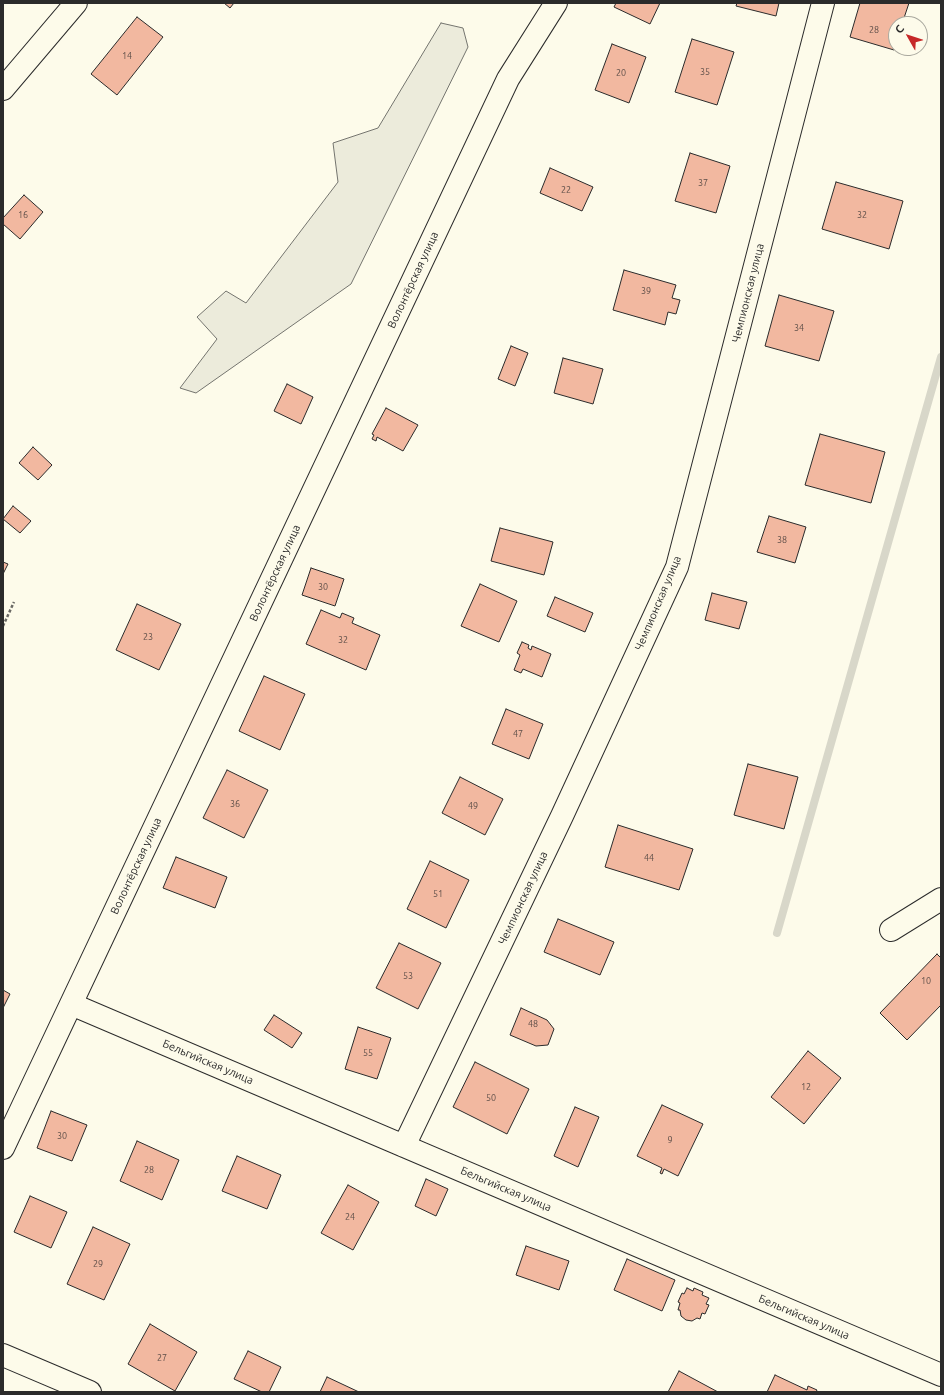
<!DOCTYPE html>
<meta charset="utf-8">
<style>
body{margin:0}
#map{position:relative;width:944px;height:1395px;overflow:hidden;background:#fdfbea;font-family:Ubuntu,sans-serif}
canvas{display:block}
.frame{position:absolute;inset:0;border:4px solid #2b2b2b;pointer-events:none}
.north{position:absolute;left:888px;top:16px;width:40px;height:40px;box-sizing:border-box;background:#fdfbea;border:1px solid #a9a89e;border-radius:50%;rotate:309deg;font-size:11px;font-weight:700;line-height:16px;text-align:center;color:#2b2b2b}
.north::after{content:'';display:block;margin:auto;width:14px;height:18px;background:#c62828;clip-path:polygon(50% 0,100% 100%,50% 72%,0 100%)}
</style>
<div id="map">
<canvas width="944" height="1395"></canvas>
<div class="frame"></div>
<div class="north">С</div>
</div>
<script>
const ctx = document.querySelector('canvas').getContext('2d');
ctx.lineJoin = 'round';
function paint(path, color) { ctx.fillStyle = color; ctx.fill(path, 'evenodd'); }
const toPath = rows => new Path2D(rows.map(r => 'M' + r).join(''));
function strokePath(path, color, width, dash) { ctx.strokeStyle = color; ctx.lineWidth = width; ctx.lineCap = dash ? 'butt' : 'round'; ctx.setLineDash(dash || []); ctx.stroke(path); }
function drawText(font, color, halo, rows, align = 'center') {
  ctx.font = font + ' Ubuntu,sans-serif'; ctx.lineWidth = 3; ctx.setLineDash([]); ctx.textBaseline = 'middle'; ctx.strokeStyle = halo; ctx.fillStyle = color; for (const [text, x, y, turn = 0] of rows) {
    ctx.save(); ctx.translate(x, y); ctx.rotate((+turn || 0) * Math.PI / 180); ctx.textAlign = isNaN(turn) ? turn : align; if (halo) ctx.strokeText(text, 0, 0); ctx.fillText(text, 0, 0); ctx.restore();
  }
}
const green = toPath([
 [441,23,463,28,468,47,351,284,196,393,180,388,217,339,197,317,226,291,246,303,338,182,333,143,378,128,441,23]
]);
paint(green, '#ecebdb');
strokePath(green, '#74746e', 1);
strokePath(toPath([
 [777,933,941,357]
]), '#d8d7c9', 8);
const building = toPath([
 [224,3,234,3,230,8,224,3],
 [616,3,660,3,650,24,614,7,616,3],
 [737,3,779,3,776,16,736,6,737,3],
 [860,3,909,3,902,24,896,24,896,44,894,50,850,37,860,3],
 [137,17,163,37,117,95,91,74,137,17],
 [692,39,734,52,717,105,675,92,692,39],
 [612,44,646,57,629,103,595,90,612,44],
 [690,153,730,166,716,213,675,201,690,153],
 [550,168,593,187,582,211,540,193,550,168],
 [836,182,903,201,889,249,822,229,836,182],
 [24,195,43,212,20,239,3,224,3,218,24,195],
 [624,270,676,285,672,298,680,300,676,314,668,312,665,325,613,310,624,270],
 [779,295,834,311,819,361,765,346,779,295],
 [511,346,528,353,515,386,498,379,511,346],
 [563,358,603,369,593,404,554,393,563,358],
 [287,384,313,397,301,424,274,411,287,384],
 [386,408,418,425,403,451,377,437,376,441,372,439,374,435,372,434,386,408],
 [820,434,885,452,871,503,805,485,820,434],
 [33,447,52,465,38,480,19,463,33,447],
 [13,506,31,521,20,533,3,519,13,506],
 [769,516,806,527,795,563,757,552,769,516],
 [500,528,553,542,544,575,491,561,500,528],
 [3,562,8,564,3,574,3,562],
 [311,568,344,579,335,606,302,595,311,568],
 [480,584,517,601,499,642,461,626,480,584],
 [712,593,747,602,739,629,705,620,712,593],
 [555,597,593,613,585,632,547,616,555,597],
 [137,604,181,624,159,670,116,650,137,604],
 [321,610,340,618,342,613,354,618,352,623,380,635,366,670,306,644,321,610],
 [522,642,529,645,528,648,531,650,532,646,551,654,542,677,523,669,521,673,514,670,520,655,517,653,522,642],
 [264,676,305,694,280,750,239,731,264,676],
 [506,709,543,724,529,759,492,744,506,709],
 [748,764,798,777,784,829,734,815,748,764],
 [227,770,268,790,244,838,203,818,227,770],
 [460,777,503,799,485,835,442,813,460,777],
 [618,825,693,849,679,890,605,867,618,825],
 [176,857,227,877,215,908,163,888,176,857],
 [430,861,469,880,446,928,407,909,430,861],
 [558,919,614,942,600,975,544,952,558,919],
 [399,943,441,963,418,1009,376,988,399,943],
 [937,954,941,958,941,1005,907,1040,880,1013,937,954],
 [3,990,10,994,3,1008,3,990],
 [521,1008,547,1020,554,1029,548,1045,536,1046,510,1035,521,1008],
 [274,1015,302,1033,292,1048,264,1030,274,1015],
 [358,1027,391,1038,377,1079,345,1069,358,1027],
 [808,1051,841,1078,804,1124,771,1097,808,1051],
 [475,1062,529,1089,507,1134,453,1107,475,1062],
 [662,1105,703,1124,678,1176,664,1169,662,1174,660,1173,662,1168,637,1156,662,1105],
 [575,1107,599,1117,578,1167,554,1156,575,1107],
 [51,1111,87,1125,72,1161,37,1148,51,1111],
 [137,1141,179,1160,162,1200,120,1181,137,1141],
 [237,1156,281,1175,267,1209,222,1191,237,1156],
 [426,1179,448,1189,436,1216,415,1206,426,1179],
 [348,1185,379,1202,353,1250,321,1233,348,1185],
 [30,1196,67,1212,51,1248,14,1232,30,1196],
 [93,1227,130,1244,104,1300,67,1284,93,1227],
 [526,1246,569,1261,559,1290,516,1275,526,1246],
 [627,1259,675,1280,662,1311,614,1290,627,1259],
 [687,1288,693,1291,694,1288,703,1292,702,1295,709,1298,706,1304,709,1305,705,1314,702,1313,700,1319,697,1318,692,1321,686,1320,681,1316,680,1310,678,1310,680,1303,678,1302,682,1293,684,1294,687,1288],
 [150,1324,197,1352,175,1391,128,1364,150,1324],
 [248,1351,281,1367,269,1392,262,1392,234,1379,248,1351],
 [679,1371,718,1392,668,1392,679,1371],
 [775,1375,807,1390,808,1386,817,1390,816,1392,767,1392,775,1375],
 [327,1377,359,1392,320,1392,327,1377]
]);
paint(building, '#f2b8a0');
strokePath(building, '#2b2b2b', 1);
const minor = toPath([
 [891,930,941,899],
 [71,1004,941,1375],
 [404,1146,562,816,677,567,823,3],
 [3,1148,508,79,556,3],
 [3,1355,90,1392]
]);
const major = toPath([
 [3,89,76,3]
]);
strokePath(minor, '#2b2b2b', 24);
strokePath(major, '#2b2b2b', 24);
strokePath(toPath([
 [3,626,14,602]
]), '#6a6964', 2.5, [3, 2]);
strokePath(minor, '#fdfbea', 22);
strokePath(major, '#fdfbea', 22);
drawText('9px', '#5d4e48', null, [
 ["28",874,30],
 ["14",127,56],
 ["35",705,72],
 ["20",621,73],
 ["37",703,183],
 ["22",566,190],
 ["16",23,215],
 ["32",862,215],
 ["39",646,291],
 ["34",799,328],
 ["38",782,540],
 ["30",323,587],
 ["23",148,637],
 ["32",343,640],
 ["47",518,734],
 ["36",235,804],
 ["49",473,806],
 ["44",649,858],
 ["51",438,894],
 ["53",408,976],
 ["10",926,981],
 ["48",533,1024],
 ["55",368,1053],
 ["12",806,1087],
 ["50",491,1098],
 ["30",62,1136],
 ["9",670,1140],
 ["28",149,1170],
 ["24",350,1217],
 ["29",98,1264],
 ["27",162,1358]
]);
drawText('11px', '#2b2b2b', '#fdfbea', [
 ["Волонтёрская улица",413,280,-65],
 ["Чемпионская улица",748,293,-76],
 ["Волонтёрская улица",275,573,-65],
 ["Чемпионская улица",658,603,-67],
 ["Волонтёрская улица",136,866,-65],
 ["Чемпионская улица",523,898,-65],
 ["Бельгийская улица",208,1062,23],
 ["Бельгийская улица",506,1189,23],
 ["Бельгийская улица",804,1317,23]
]);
</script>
